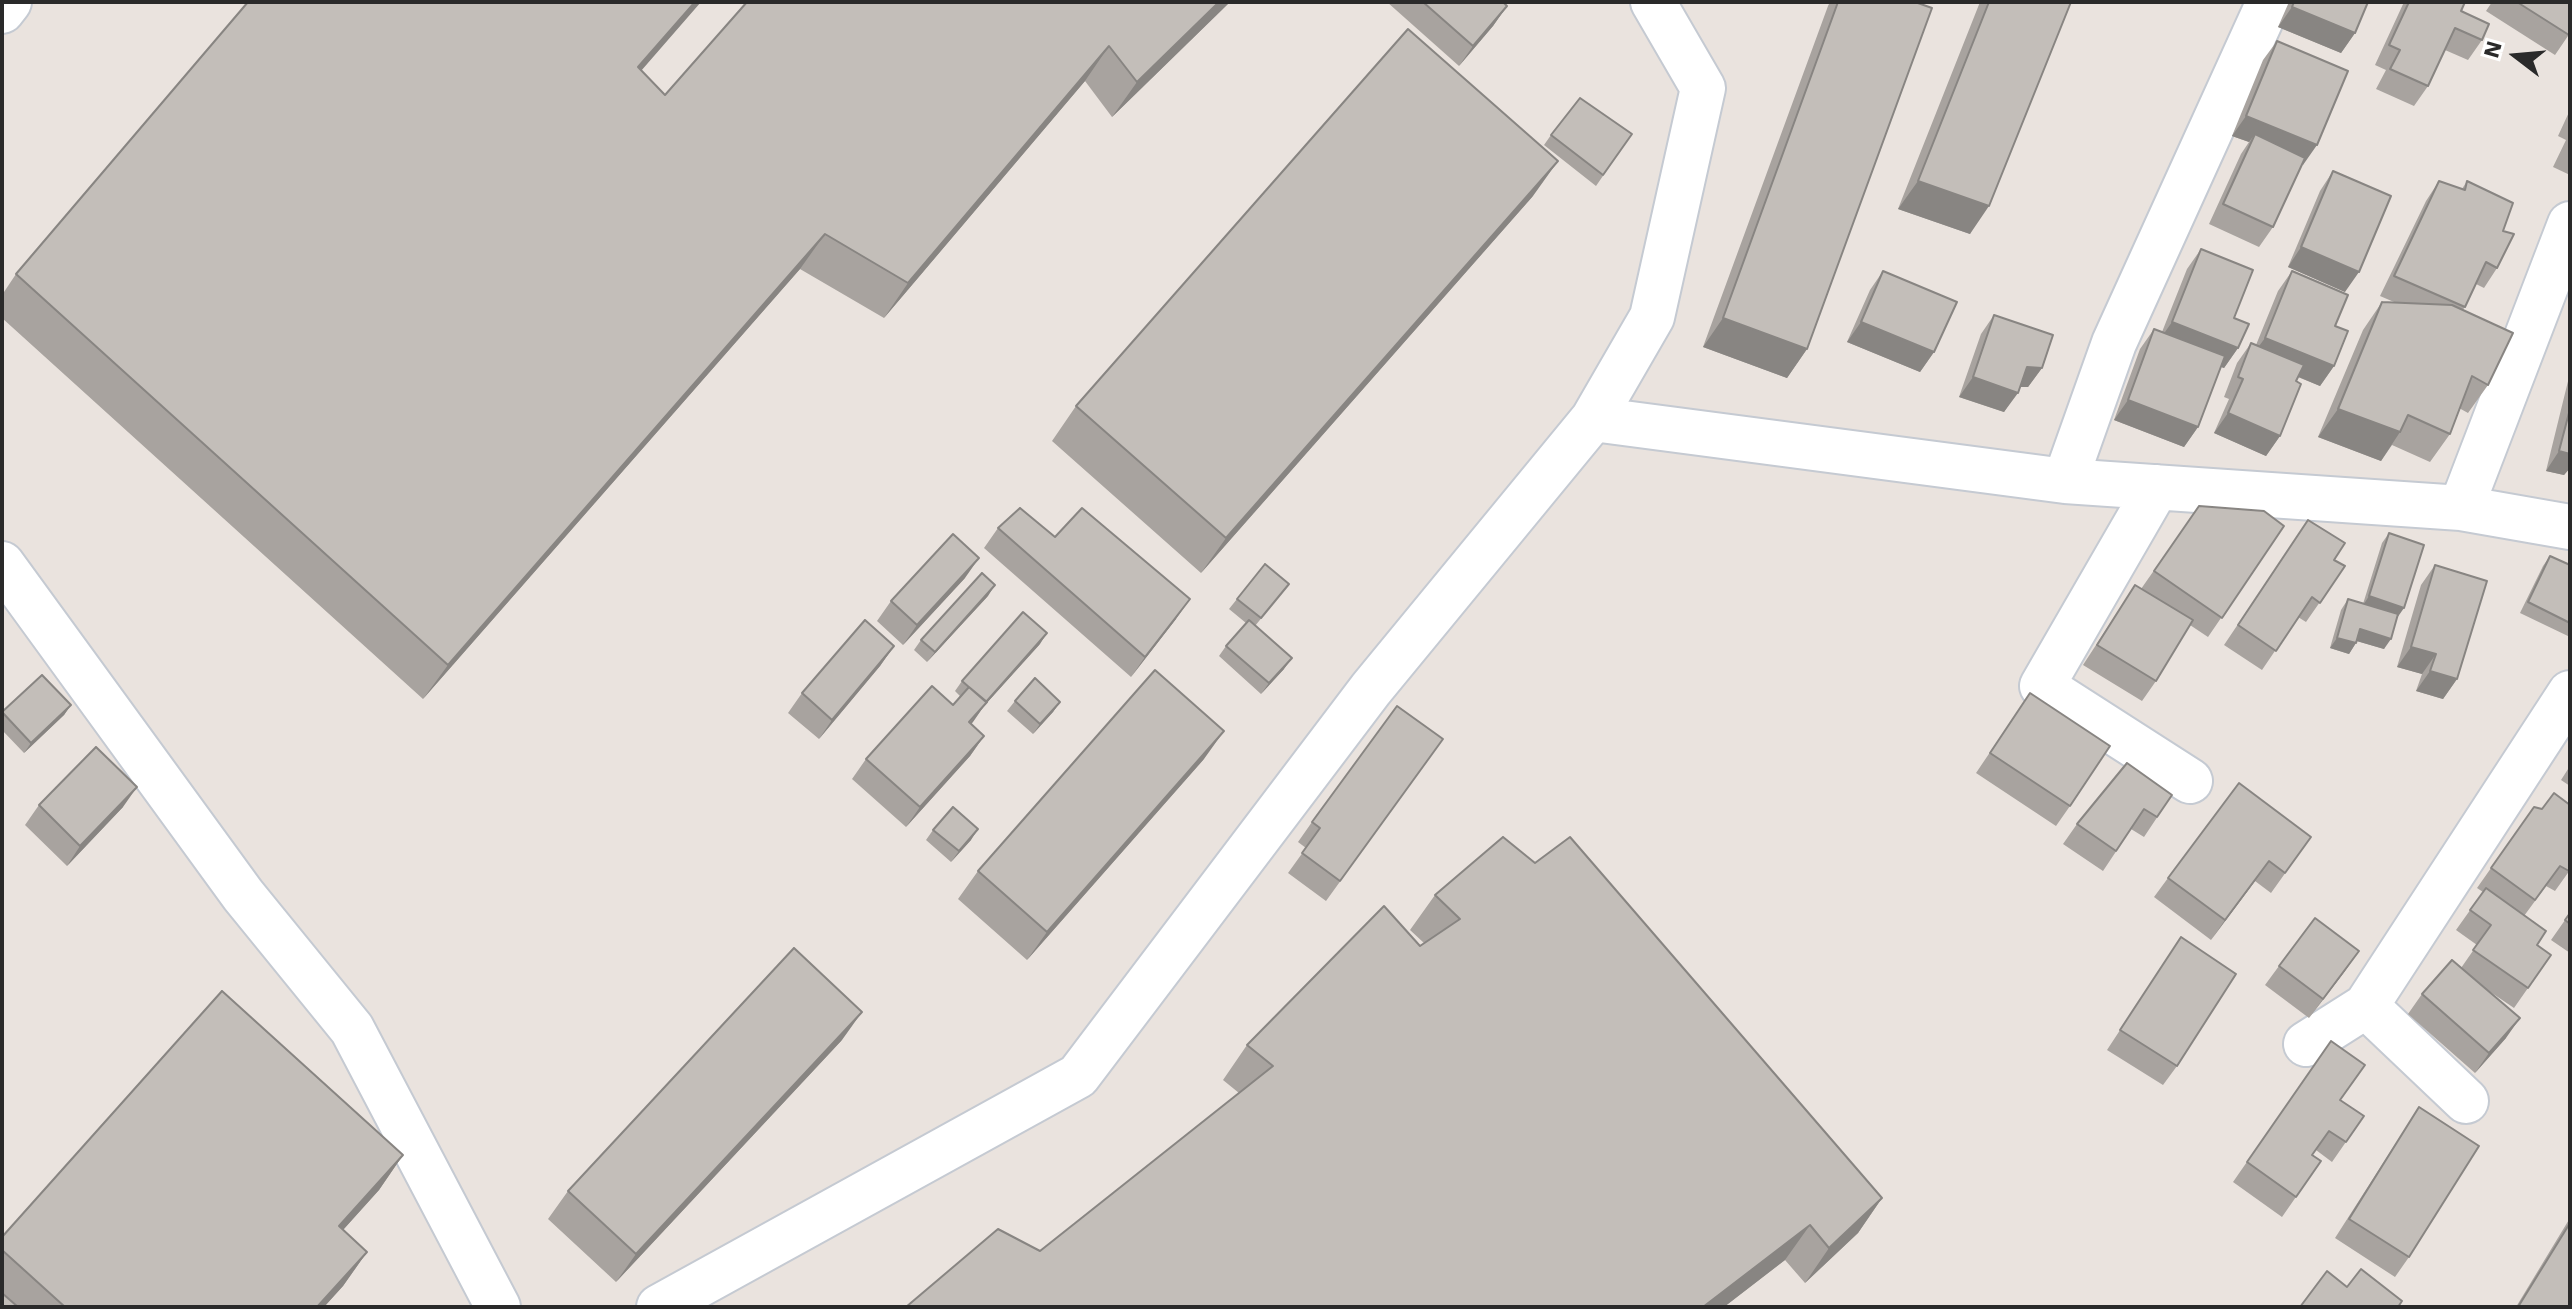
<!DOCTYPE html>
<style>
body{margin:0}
#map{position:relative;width:2572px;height:1309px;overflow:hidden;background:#eae3de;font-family:"Work Sans",sans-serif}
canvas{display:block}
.frame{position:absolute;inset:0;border:4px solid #2a2a2a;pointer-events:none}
.north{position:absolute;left:2476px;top:16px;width:80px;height:80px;-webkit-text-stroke:6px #fff;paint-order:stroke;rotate:286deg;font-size:22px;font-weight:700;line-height:32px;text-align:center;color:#2a2a2a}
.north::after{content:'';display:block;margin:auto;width:28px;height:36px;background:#2a2a2a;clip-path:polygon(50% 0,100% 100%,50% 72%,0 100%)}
</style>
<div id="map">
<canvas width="2572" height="1309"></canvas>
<div class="frame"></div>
<div class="north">N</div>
</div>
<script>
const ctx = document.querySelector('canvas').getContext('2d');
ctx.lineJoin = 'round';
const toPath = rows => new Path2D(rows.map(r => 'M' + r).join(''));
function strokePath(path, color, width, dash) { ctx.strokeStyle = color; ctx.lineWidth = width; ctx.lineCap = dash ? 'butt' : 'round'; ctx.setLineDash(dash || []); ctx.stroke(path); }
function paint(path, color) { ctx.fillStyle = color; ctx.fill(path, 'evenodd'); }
const street = toPath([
 [2,11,9,2],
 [1593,419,2065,481,2461,508,2570,527],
 [2065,481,2114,343,2269,2],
 [2157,487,2042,686,2190,781],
 [2461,508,2570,224],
 [2,564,243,895,352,1029,498,1307],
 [2366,1006,2570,693],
 [2306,1044,2366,1006,2466,1101],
 [659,1307,1078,1076,1371,689,1593,419,1652,317,1703,88,1653,2]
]);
strokePath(street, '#c5cad2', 48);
strokePath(street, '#fff', 44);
paint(toPath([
 [747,2,1230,2,1112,117,1085,81,884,318,800,269,423,699,2,318,2,295,16,274,641,71,665,95],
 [1387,2,1503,2,1507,6,1493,26,1459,66],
 [1830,2,1915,2,1807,349,1787,378,1703,347,1828,6],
 [1980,2,2071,2,1970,234,1898,209],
 [2289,2,2368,2,2355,33,2341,53,2278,27],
 [2404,2,2465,2,2461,11,2482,40,2468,60,2445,50,2428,86,2414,106,2376,89,2386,70,2375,65],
 [2492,2,2570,2,2570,33,2555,55,2486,11],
 [2277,41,2303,165,2302,165,2273,227,2259,247,2209,224,2241,154,2249,142,2232,136,2263,60],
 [2570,110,2570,175,2553,167,2566,140,2558,136],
 [1632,134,1596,186,1544,145,1551,135],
 [2333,171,2345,292,2288,267,2320,191],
 [2439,181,2462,189,2467,181,2503,231,2497,268,2484,288,2476,284,2463,310,2488,385,2468,413,2459,408,2450,434,2430,462,2392,445,2381,461,2318,437,2363,330,2382,302,2394,302,2380,296,2426,201],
 [1533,196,1201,573,1052,441,1076,406],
 [2201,249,2234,318,2238,348,2224,368,2221,367,2198,427,2184,447,2114,420,2140,349,2154,329,2162,332,2187,269],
 [1883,271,1934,352,1920,372,1847,342,1870,290],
 [2292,271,2335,326,2334,366,2320,386,2298,377,2280,436,2266,456,2214,433,2229,399,2224,397,2237,363,2251,343,2256,345,2278,291],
 [1994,315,2042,368,2028,387,2020,387,2004,412,1959,397,1981,334],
 [2570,373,2570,468,2564,475,2546,471],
 [2199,506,2284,526,2208,637,2190,625,2156,681,2142,701,2083,665,2135,585,2141,589],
 [2308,520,2334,560,2345,566,2306,622,2298,617,2262,670,2224,645],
 [998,528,1055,537,1176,619,1131,677,984,548],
 [2389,533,2397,618,2384,649,2357,641,2349,654,2330,648,2341,610,2348,599,2363,604,2382,543],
 [2550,556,2570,565,2570,637,2520,613,2543,566],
 [2435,565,2457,679,2443,699,2416,691,2422,674,2397,667,2421,585],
 [965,578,903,645,877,621,891,601],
 [1289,584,1255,626,1284,669,1261,694,1219,656,1226,646,1246,623,1229,609,1237,599],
 [988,596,927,662,914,650,921,640],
 [1040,644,984,706,971,724,984,736,970,756,906,827,852,779,866,759,953,705,960,696,955,691,962,681],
 [894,646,880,666,819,739,788,713,802,693],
 [2030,693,2070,806,2056,826,1976,773],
 [1015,701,1060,702,1053,712,1033,734,1007,711],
 [71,705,64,715,24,753,2,730,2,712],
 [1443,739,1326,901,1288,873,1306,848,1298,842,1312,822],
 [1204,759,1027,960,958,899,978,871],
 [2570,766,2570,786,2561,780],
 [2172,795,2144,837,2131,829,2103,871,2063,844,2077,824],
 [39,805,123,807,67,866,25,825],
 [2534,807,2570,870,2555,891,2546,886,2524,916,2537,945,2551,955,2514,1008,2483,987,2506,1038,2475,1073,2408,1014,2422,994,2461,968,2477,945,2456,930,2483,892,2477,888],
 [933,830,971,840,951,862,926,840],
 [2311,837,2271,893,2255,881,2211,940,2154,897,2168,878],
 [1435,895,1882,1198,1858,1233,1805,1283,1785,1260,1724,1307,906,1307,1040,1251,1239,1093,1223,1080,1247,1045,1424,943,1410,930],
 [2570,913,2570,953,2551,940],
 [2181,937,2177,1066,2163,1085,2107,1050],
 [2279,966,2345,971,2309,1018,2265,985],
 [842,1040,616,1282,548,1219,568,1191],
 [2331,1041,2340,1100,2364,1116,2332,1162,2316,1150,2312,1155,2321,1161,2282,1217,2233,1182],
 [2419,1107,2409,1257,2395,1277,2335,1238],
 [403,1155,379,1190,343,1230,367,1252,343,1286,324,1307,2,1307,2,1237],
 [2570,1218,2570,1307,2516,1307]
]), '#a8a39f');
paint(toPath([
 [695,2,701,2,614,102,638,67],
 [1219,2,1230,2,1112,117,1137,82],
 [1507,6,1493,26,1459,66,1473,46],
 [2292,7,2355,33,2341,53,2278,27],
 [1109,46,1085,81,884,318,908,283],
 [2246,116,2317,145,2303,165,2250,143,2255,134,2249,142,2232,136],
 [1558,161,1533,196,1201,573,1226,538],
 [1918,181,1989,206,1970,234,1898,209],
 [825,234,800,269,423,699,448,665],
 [2301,247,2359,272,2345,292,2288,267],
 [1723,318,1807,349,1787,378,1703,347],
 [1861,322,1934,352,1920,372,1847,342],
 [2172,322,2238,348,2224,368,2158,342],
 [2265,338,2334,366,2320,386,2251,357],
 [2027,367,2042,368,2028,387,2013,387],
 [1973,377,2018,393,2004,412,1959,397],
 [2128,400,2198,427,2184,447,2114,420],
 [2338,409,2400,432,2381,461,2318,437],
 [2228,413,2280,436,2266,456,2214,433],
 [2559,451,2570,454,2570,468,2564,475,2546,471],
 [979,558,965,578,903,645,917,625],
 [995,585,988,596,927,662,935,652],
 [2369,596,2404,608,2397,618,2362,607],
 [1190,599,1176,619,1131,677,1145,657],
 [2360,629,2391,639,2384,649,2353,640],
 [1047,633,1040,644,984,706,973,722,955,742,986,702],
 [2337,638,2356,643,2349,654,2330,648],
 [894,646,880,666,819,739,832,720],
 [2411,647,2436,654,2422,674,2397,667],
 [1292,658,1284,669,1261,694,1269,683],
 [2430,671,2457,679,2443,699,2416,691],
 [1060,702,1053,712,1033,734,1040,724],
 [71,705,64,715,24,753,31,743],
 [1224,731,1204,759,1027,960,1047,932],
 [984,736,970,756,906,827,920,807],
 [137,787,123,807,67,866,80,846],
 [978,829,971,840,951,862,959,851],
 [2269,861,2255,881,2211,940,2225,920],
 [2359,951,2345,971,2309,1018,2323,999],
 [862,1012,842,1040,616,1282,636,1254],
 [2520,1018,2506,1038,2475,1073,2489,1053],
 [403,1155,379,1190,315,1261,339,1226],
 [1882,1198,1858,1233,1805,1283,1829,1248],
 [1810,1225,1785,1260,1724,1307,1703,1307],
 [367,1252,343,1286,324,1307,317,1307]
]), '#888582');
const building = toPath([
 [248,2,695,2,638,67,665,95,747,2,1219,2,1137,82,1109,46,908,283,825,234,448,665,16,274,248,2],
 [1423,2,1503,2,1507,6,1473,46,1423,2],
 [1838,2,1915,2,1932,8,1807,349,1723,318,1838,2],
 [1989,2,2071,2,1989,206,1918,181,1989,2],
 [2294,2,2368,2,2355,33,2292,7,2294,2],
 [2409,2,2465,2,2461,11,2489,24,2482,40,2455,28,2428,86,2390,69,2400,50,2389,45,2409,2],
 [2517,2,2570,2,2570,33,2569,35,2517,2],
 [1408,29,1558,161,1226,538,1076,406,1408,29],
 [2277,41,2348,71,2317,145,2246,116,2277,41],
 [1580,98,1632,134,1603,175,1551,135,1580,98],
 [2255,134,2305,158,2273,227,2223,204,2255,134],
 [2333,171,2391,196,2359,272,2301,247,2333,171],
 [2439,181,2465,190,2467,181,2513,203,2503,231,2514,234,2497,268,2486,262,2465,307,2394,276,2439,181],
 [2201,249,2253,270,2234,318,2249,324,2238,348,2172,322,2201,249],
 [1883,271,1957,302,1934,352,1861,322,1883,271],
 [2292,271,2348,295,2335,326,2348,331,2334,366,2265,338,2292,271],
 [2382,302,2452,305,2513,333,2488,385,2472,376,2450,434,2408,415,2400,432,2338,409,2382,302],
 [1994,315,2053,335,2042,368,2027,367,2018,393,1973,377,1994,315],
 [2154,329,2225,356,2198,427,2128,400,2154,329],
 [2251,343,2304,365,2296,381,2301,384,2280,436,2228,413,2243,379,2238,377,2251,343],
 [2570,409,2570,454,2559,451,2570,409],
 [2199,506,2264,511,2284,526,2222,618,2154,571,2199,506],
 [1020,508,1055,537,1082,508,1190,599,1145,657,998,528,1020,508],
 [2308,520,2345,543,2334,560,2345,566,2320,603,2312,597,2276,651,2238,625,2308,520],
 [2389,533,2424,545,2404,608,2369,596,2389,533],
 [953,534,979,558,917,625,891,601,953,534],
 [2550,556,2570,565,2570,623,2528,602,2550,556],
 [1265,564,1289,584,1261,618,1237,599,1265,564],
 [2435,565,2487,581,2457,679,2430,671,2436,654,2411,647,2435,565],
 [982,573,995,585,935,652,921,640,982,573],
 [2135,585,2193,620,2156,681,2097,645,2135,585],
 [2348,599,2398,614,2391,639,2360,629,2356,643,2337,638,2348,599],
 [1023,612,1047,633,986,702,962,681,1023,612],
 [865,620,894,646,832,720,802,693,865,620],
 [1249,620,1292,658,1269,683,1226,646,1249,620],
 [1155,670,1224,731,1047,932,978,871,1155,670],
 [42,675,71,705,31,743,2,712,42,675],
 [1035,678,1060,702,1040,724,1015,701,1035,678],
 [932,686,953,705,969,687,987,702,969,722,984,736,920,807,866,759,932,686],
 [2030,693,2110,746,2070,806,1990,753,2030,693],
 [1397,706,1443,739,1340,881,1302,853,1320,828,1312,822,1397,706],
 [96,747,137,787,80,846,39,805,96,747],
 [2127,763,2172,795,2157,817,2144,809,2116,851,2077,824,2127,763],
 [2239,783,2311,837,2285,873,2269,861,2225,920,2168,878,2239,783],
 [2554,793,2570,805,2570,870,2569,871,2560,866,2535,900,2491,868,2534,807,2542,809,2554,793],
 [953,807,978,829,959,851,933,830,953,807],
 [1503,837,1535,863,1570,837,1882,1198,1829,1248,1810,1225,1703,1307,906,1307,998,1229,1040,1251,1273,1066,1247,1045,1384,906,1420,946,1460,919,1435,895,1503,837],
 [2486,888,2546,931,2537,945,2551,955,2528,988,2473,950,2491,925,2470,910,2486,888],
 [2570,913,2570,924,2565,920,2570,913],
 [2315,918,2359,951,2323,999,2279,966,2315,918],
 [2181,937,2236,974,2177,1066,2120,1030,2181,937],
 [794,948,862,1012,636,1254,568,1191,794,948],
 [2452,960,2520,1018,2489,1053,2422,994,2452,960],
 [222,991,403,1155,339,1226,367,1252,317,1307,65,1307,2,1250,2,1237,222,991],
 [2331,1041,2365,1065,2340,1100,2364,1116,2346,1142,2329,1131,2312,1155,2321,1161,2296,1197,2247,1162,2331,1041],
 [2419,1107,2479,1146,2409,1257,2349,1219,2419,1107],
 [2570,1223,2570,1307,2518,1307,2570,1223],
 [2361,1269,2402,1301,2398,1307,2300,1307,2327,1271,2347,1287,2361,1269],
 [2,1293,18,1307,2,1307,2,1293]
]);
paint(building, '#c3beb9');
strokePath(building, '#888582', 2);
</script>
